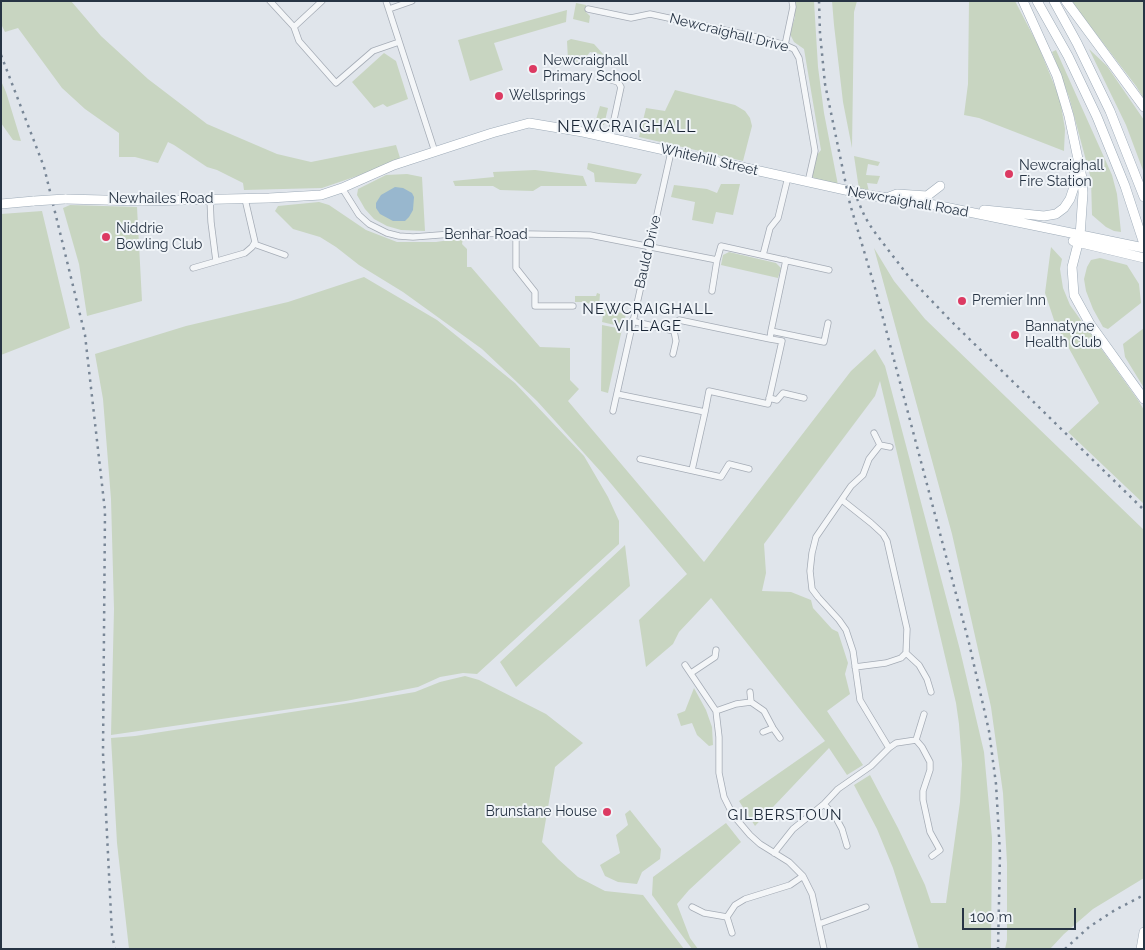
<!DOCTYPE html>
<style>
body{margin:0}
#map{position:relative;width:1145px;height:950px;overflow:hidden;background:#e0e5eb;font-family:Raleway,sans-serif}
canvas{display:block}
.frame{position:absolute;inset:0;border:2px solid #273444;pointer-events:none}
.scale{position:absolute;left:962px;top:908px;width:114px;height:22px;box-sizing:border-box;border:2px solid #273444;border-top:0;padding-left:6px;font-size:15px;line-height:18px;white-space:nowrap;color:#273444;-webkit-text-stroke:4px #f0f4f8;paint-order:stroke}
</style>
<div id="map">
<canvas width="1145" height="950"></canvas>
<div class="frame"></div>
<div class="scale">100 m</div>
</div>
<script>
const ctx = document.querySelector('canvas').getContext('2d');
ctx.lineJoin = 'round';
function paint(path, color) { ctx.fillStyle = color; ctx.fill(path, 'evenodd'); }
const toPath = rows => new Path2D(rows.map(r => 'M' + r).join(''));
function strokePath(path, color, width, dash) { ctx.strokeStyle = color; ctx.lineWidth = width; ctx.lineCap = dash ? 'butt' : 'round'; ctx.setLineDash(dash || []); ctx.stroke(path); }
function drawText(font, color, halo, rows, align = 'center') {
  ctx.font = font + ' Raleway,sans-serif'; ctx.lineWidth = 4; ctx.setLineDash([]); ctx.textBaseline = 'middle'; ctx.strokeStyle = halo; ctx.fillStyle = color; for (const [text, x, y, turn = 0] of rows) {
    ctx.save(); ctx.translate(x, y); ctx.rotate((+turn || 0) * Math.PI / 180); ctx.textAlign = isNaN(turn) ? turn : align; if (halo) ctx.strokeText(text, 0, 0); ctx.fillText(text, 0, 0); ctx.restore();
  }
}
paint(toPath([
 [1,1,71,1,101,36,148,79,207,124,277,154,311,162,396,145,401,161,322,188,244,190,243,183,217,170,207,167,174,145,168,142,158,163,135,157,119,157,119,133,85,109,62,88,18,28,5,32,1,24],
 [792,1,814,1,818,67,824,113,838,185,817,181,811,175,816,156,821,150,804,49,794,42,790,34,795,17],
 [832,1,857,1,854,12,852,148,843,102,834,25],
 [969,1,1015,1,1038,45,1060,99,1065,129,1064,151,979,118,964,115,968,84],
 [1071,1,1144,1,1144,99,1136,86],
 [576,3,586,5,585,11,590,16,589,23,573,19],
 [567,10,566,22,494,43,503,70,470,81,458,40],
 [571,39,594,44,604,55,590,52,581,64,568,60,567,41],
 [1089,49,1107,66,1144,120,1144,173,1126,125],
 [1056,50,1112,175,1117,194,1121,232,1114,231,1106,227,1092,215,1091,179,1069,97,1052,52],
 [384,53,396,61,408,99,387,107,383,104,374,108,352,82],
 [1,81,6,92,21,141,13,140,1,123],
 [675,90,735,105,745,111,750,118,752,126,743,161,639,137,646,108,665,111],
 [600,106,608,108,604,125,595,123],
 [854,156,880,162,878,166,868,164,866,175,880,176,877,184,867,183,869,192,859,189],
 [588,163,642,174,636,184,595,182,594,173,587,169],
 [535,170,583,176,587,186,541,186,533,191,500,190,493,186,455,186,453,181,494,177,493,172],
 [407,174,422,177,425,231,401,230,387,226,374,219,365,209,357,195,358,189,386,175],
 [721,184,740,184,733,215,716,212,713,224,692,220,695,202,671,197,674,185,707,189,717,193],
 [319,202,329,205,366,230,397,242,436,242,463,238,462,244,467,249,467,267,471,267,540,347,570,348,570,380,579,389,568,401,704,562,851,371,875,349,885,366,960,650,984,752,992,838,991,949,919,949,893,868,877,829,854,785,870,775,898,828,925,885,931,903,946,903,960,802,962,764,959,724,956,703,880,381,875,396,764,544,766,573,762,591,791,592,811,600,813,608,832,629,838,632,848,663,845,674,850,694,827,711,863,765,847,775,829,748,755,826,739,801,825,741,711,598,679,632,673,644,646,667,639,620,687,574,602,473,537,401,482,349,403,292,359,265,336,247,320,237,293,229,275,211,278,206],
 [70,205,137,207,142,301,87,316,79,264,63,208],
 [42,211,70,328,1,355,1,214],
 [1051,247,1062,259,1060,269,1063,288,1070,305,1138,400,1144,410,1144,504,1068,432,1099,403,1055,323,1045,293],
 [874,248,894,281,925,319,1144,530,1144,878,1093,909,1064,934,1050,949,1005,949,1007,940,1007,863,1003,793,991,707,952,534],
 [729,252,776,263,781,268,778,278,721,265,723,255],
 [1100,258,1127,265,1139,284,1141,303,1108,329,1103,327,1093,309,1086,291,1084,279,1087,267,1091,260],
 [364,277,437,320,515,383,584,456,608,497,619,521,619,544,477,674,463,673,440,677,418,687,346,701,111,735,114,609,111,499,103,399,95,354,186,326,288,302],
 [597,293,600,294,599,306,582,302,575,302,575,296,596,296],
 [604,309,626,314,623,327,602,322],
 [602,325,622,329,608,393,601,391],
 [1144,328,1144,388,1125,357,1123,344],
 [625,545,630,586,516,687,500,662],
 [465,676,479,680,546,714,583,743,555,767,542,842,558,859,578,877,605,891,643,895,684,949,129,949,117,843,111,738,135,736,350,703,415,692,440,682],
 [694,688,706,710,712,727,713,745,709,746,697,735,692,723,681,726,677,714,685,711],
 [630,810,661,849,660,859,642,872,637,884,618,882,605,876,600,865,620,853,616,835,628,825,625,814],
 [726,823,741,842,689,890,677,904,690,938,698,949,692,949,652,895,653,877]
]), '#c8d5c1');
paint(toPath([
 [395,187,403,188,412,193,414,197,413,210,409,217,405,221,393,221,380,214,376,208,376,203,381,195]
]), '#98b7ce');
const minor = toPath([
 [270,1,294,27,299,41,336,83,373,51,399,42],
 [386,1,435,152],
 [389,9,412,1],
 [588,9,631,18,650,14,761,38,785,45,794,49,799,58,815,151,808,182],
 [294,27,322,1],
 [785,45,793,7,792,1],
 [601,77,618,82,621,87,610,138],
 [342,188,359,215,369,224,387,233,399,236,413,237,465,233,590,235,717,260,721,246,829,270],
 [210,199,211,222,216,261],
 [516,234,516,268,535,292,535,306,573,306],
 [254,244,285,255],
 [763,255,770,228,778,218,788,177],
 [193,268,245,253,252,247,255,242,245,199],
 [712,291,717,260],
 [632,321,674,331,679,320,770,339,771,331,824,342,828,323],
 [771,331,786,260],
 [673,354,676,341,674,331],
 [617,394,705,412,709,391,768,404,782,341,770,339],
 [769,398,777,400,783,393,804,398],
 [613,411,671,152],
 [874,433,880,445,890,447],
 [880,445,869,459,863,475,851,486,816,537,812,553,810,571,812,589,818,597,839,620,846,630,853,651,860,700,889,748],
 [640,459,721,477,729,464,749,469],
 [692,470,705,412],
 [842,500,871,523,883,534,887,541,907,629,906,653,901,658,886,663,855,667],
 [906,653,919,665,927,679,931,692],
 [685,665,716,711,719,737,719,773,724,797,733,815,750,835,760,844,789,862,803,876,812,894,824,949],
 [691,673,715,657,716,650],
 [750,692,751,702],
 [716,711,736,704,751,702,764,711,773,728,780,738],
 [763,732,773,728],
 [916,740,924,714],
 [824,804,835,816,842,829,847,846],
 [774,853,793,829,824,804,838,789,871,766,889,748,896,743,916,740,922,747,930,762,930,770,923,791,923,800,930,832,940,850,932,856],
 [692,907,704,913,727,917,735,905,745,899,790,885,803,876],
 [727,917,732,933],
 [819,924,866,907]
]);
const primary = toPath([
 [1023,1,1057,76,1069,116,1082,178,1083,193,1080,236,1072,267,1074,295,1090,324,1144,399],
 [1037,1,1068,56,1097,117,1125,186,1144,244],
 [1054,1,1077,43,1110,111,1144,197],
 [1066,1,1144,107],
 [889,197,897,194,927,196,940,186],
 [65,199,142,201,269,198,321,195,342,188,394,165,492,133,529,123,583,132,868,195,935,205,1144,248],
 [1,204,34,201],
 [984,210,1044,216,1056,214,1064,208,1070,199,1074,187,1075,166],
 [1073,241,1144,258],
 [1141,949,1144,932]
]);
strokePath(minor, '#a5acb6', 7);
strokePath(primary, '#9eabb8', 10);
strokePath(minor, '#f4f6f8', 5.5);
strokePath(primary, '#fff', 9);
strokePath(toPath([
 [819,1,820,33,825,84,850,204,875,288,969,643,989,731,996,784,1000,854,998,949],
 [1,55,44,167,85,335,105,511,103,753,112,935,115,949],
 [851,185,865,217,873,230,909,277,950,320,1144,510],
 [1065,949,1089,927,1115,910,1144,895]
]), '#788696', 2.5, [2.5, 5]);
const primaryBridge = toPath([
 [34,201,65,199]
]);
strokePath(primaryBridge, '#9eabb8', 10, []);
strokePath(primaryBridge, '#fff', 9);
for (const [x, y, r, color] of [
 [533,69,5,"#dc3a62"],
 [499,96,5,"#dc3a62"],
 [1009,174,5,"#dc3a62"],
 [106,237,5,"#dc3a62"],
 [962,301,5,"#dc3a62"],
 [1015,335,5,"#dc3a62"],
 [607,812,5,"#dc3a62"]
]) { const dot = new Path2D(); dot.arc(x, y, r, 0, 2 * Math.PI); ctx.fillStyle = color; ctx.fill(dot); strokePath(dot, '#f0f4f8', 2); }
drawText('14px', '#273444', '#f0f4f8', [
 ["Newcraighall Drive",729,33,14],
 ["Whitehill Street",709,160,13],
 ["Newhailes Road",161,199],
 ["Newcraighall Road",908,202,10],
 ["Benhar Road",486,235],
 ["Bauld Drive",648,252,-77]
]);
drawText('14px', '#273444', '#f0f4f8', [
 ["Newcraighall",543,61],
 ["Primary School",543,77],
 ["Wellsprings",509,96],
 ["Newcraighall",1019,166],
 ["Fire Station",1019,182],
 ["Niddrie",116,229],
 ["Bowling Club",116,245],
 ["Premier Inn",972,301],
 ["Bannatyne",1025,327],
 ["Health Club",1025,343],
 ["Brunstane House",597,812,"right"]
], 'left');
ctx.letterSpacing = '1px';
drawText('15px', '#192535', '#f0f4f8', [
 ["NEWCRAIGHALL",648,309],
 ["VILLAGE",648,326],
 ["GILBERSTOUN",785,815]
]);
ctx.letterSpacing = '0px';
ctx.letterSpacing = '1px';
drawText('16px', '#192535', '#f0f4f8', [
 ["NEWCRAIGHALL",627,127]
]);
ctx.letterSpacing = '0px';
</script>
